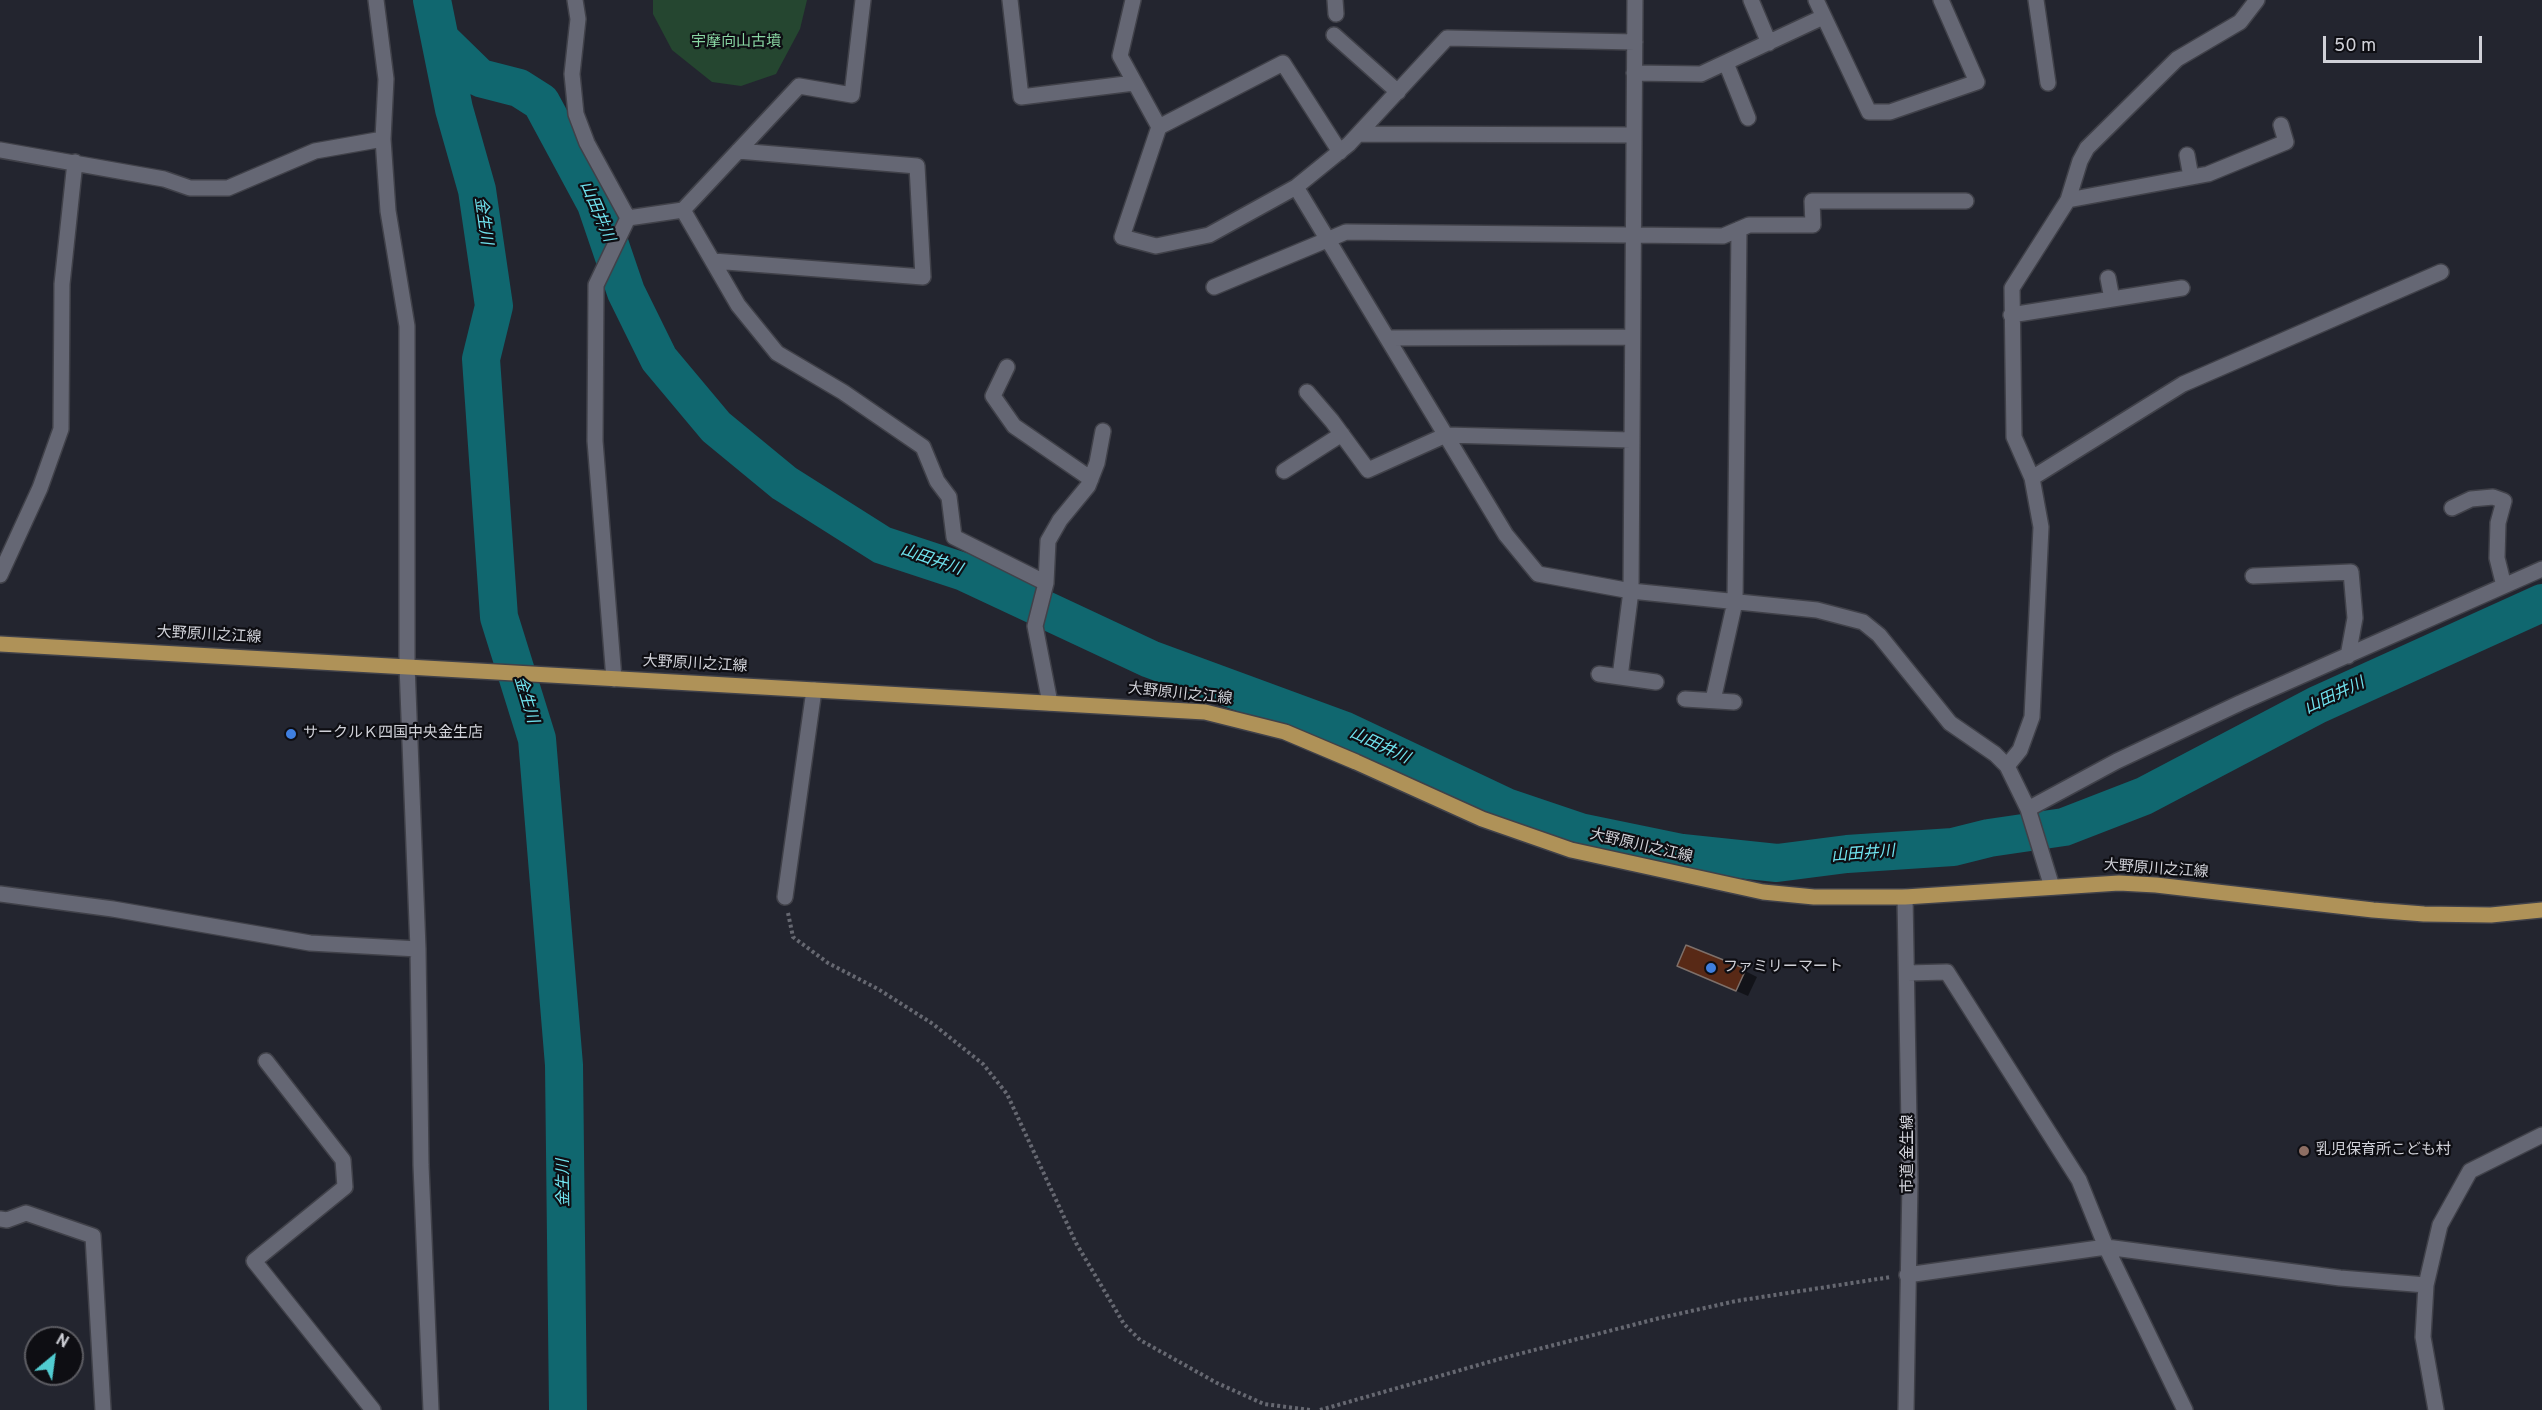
<!DOCTYPE html>
<meta charset="utf-8">
<style>
body{margin:0}
#map{position:relative;width:2542px;height:1410px;overflow:hidden;background:#23252f;font-family:Overpass,sans-serif}
canvas{display:block}
.north{position:absolute;left:24px;top:1326px;width:60px;height:60px;box-sizing:border-box;background:#0e0e13;border:2px solid #5c5c62;border-radius:50%;rotate:29deg;font-size:16px;font-weight:700;line-height:24px;text-align:center;color:#d0d1d8}
.north::after{content:'';display:block;margin:auto;width:21px;height:27px;background:#51ccd1;clip-path:polygon(50% 0,100% 100%,50% 72%,0 100%)}
.scale{position:absolute;left:2323px;top:36px;width:159px;height:27px;box-sizing:border-box;border:3px solid #d0d1d8;border-top:0;padding-left:8px;font-size:18px;line-height:21px;white-space:nowrap;color:#d0d1d8;-webkit-text-stroke:4px #0e0e13;paint-order:stroke}
</style>
<div id="map">
<canvas width="2542" height="1410"></canvas>
<div class="north">N</div>
<div class="scale">50 m</div>
</div>
<script>
const ctx = document.querySelector('canvas').getContext('2d');
ctx.lineJoin = 'round';
function paint(path, color) { ctx.fillStyle = color; ctx.fill(path, 'evenodd'); }
const toPath = rows => new Path2D(rows.map(r => 'M' + r).join(''));
function strokePath(path, color, width, dash) { ctx.strokeStyle = color; ctx.lineWidth = width; ctx.lineCap = dash ? 'butt' : 'round'; ctx.setLineDash(dash || []); ctx.stroke(path); }
function drawText(font, color, halo, rows, align = 'center') {
  ctx.font = font + ' Overpass,"Noto Sans JP",sans-serif'; ctx.lineWidth = 4.5; ctx.setLineDash([]); ctx.textBaseline = 'middle'; ctx.strokeStyle = halo; ctx.fillStyle = color; for (const [text, x, y, turn = 0] of rows) {
    ctx.save(); ctx.translate(x, y); ctx.rotate((+turn || 0) * Math.PI / 180); ctx.textAlign = isNaN(turn) ? turn : align; if (halo) ctx.strokeText(text, 0, 0); ctx.fillText(text, 0, 0); ctx.restore();
  }
}
paint(toPath([
 [653,0,807,0,800,29,776,74,741,86,712,82,672,50,653,14]
]), '#254630');
paint(toPath([
 [1679,966,1745,971,1757,977,1748,996]
]), '#0007');
strokePath(toPath([
 [432,0,454,109,477,190,494,306,481,359,499,617,537,739,564,1065,568,1410],
 [440,39,480,78,519,88,541,102,596,204,626,292,659,359,716,427,784,483,882,545,964,572,1150,659,1343,730,1506,807,1580,832,1682,853,1777,863,1847,854,1953,847,1989,838,2064,827,2144,796,2317,705,2542,603]
]), '#10676f', 38);
const building = toPath([
 [1686,945,1746,969,1736,991,1677,966,1686,945]
]);
paint(building, '#582916');
strokePath(building, '#7e706a', 1.5);
const minor = toPath([
 [376,0,386,79,383,139,388,211,407,326,407,665,418,949,421,1165,431,1410],
 [575,0,578,19,572,74,576,114,587,143,628,218],
 [1010,0,1021,97,1134,83],
 [1133,0,1120,56,1159,127,1122,237,1156,246,1209,235,1296,187,1349,144,1447,38,1635,42],
 [1335,0,1336,14],
 [1635,0,1631,591,1817,610,1863,622,1879,635,1950,723,1995,754,2007,766,2028,809,2052,887],
 [1751,0,1769,43],
 [1816,0,1869,112,1890,112,1977,82,1941,0],
 [2036,0,2048,83],
 [1334,35,1398,92],
 [1726,63,1748,118],
 [1634,73,1701,74,1823,17],
 [1159,127,1283,63,1340,152],
 [1359,134,1634,135],
 [0,150,164,179,190,188,228,188,315,151,383,139],
 [2187,155,2191,177],
 [1296,187,1506,535,1538,574,1631,591,1620,677],
 [2068,200,2208,174,2286,142,2281,125],
 [683,210,738,305,777,353,843,392,923,447,937,481,949,497,954,537,1046,583],
 [628,218,683,210,799,86,852,95,863,0],
 [713,261,923,277,917,166,738,151],
 [2108,278,2112,299],
 [1214,287,1346,232,1723,236,1749,225,1813,225,1812,201,1966,201],
 [2011,315,2182,288],
 [1387,338,1632,337],
 [1007,367,993,396,1014,426,1091,479],
 [1307,392,1332,421,1368,470,1446,435,1631,440],
 [1284,471,1342,434],
 [2032,478,2183,384,2441,272],
 [2452,508,2471,499,2493,497,2504,501,2498,523,2497,558,2504,586],
 [0,575,40,488,61,429,62,284,75,162],
 [2253,576,2351,572,2355,618,2348,656],
 [1599,674,1656,682],
 [614,679,595,441,596,285,628,218],
 [1685,699,1734,702],
 [1713,700,1735,602,1739,229],
 [1050,703,1035,626,1046,583,1048,541,1060,520,1088,486,1097,463,1103,431],
 [2007,766,2020,750,2032,717,2041,527,2032,478,2014,437,2012,288,2068,200,2080,161,2087,148,2177,59,2240,22,2257,0],
 [2028,809,2117,761,2240,703,2542,569],
 [0,894,113,909,310,943,418,949],
 [785,897,814,690],
 [1905,897,1910,1182,1906,1410],
 [1907,973,1947,972,2079,1180,2106,1247,2185,1410],
 [266,1061,343,1160,345,1187,254,1261,373,1410],
 [0,1219,7,1220,26,1213,93,1236,103,1410],
 [1907,1275,2106,1247,2340,1278,2426,1285],
 [2436,1410,2423,1337,2426,1285,2440,1225,2470,1171,2542,1135]
]);
const major = toPath([
 [0,644,1205,712,1285,732,1356,762,1482,819,1571,850,1763,892,1814,897,1905,897,2119,883,2156,885,2373,910,2424,914,2491,915,2542,910]
]);
strokePath(minor, '#404149', 18);
strokePath(major, '#404149', 18);
strokePath(toPath([
 [788,913,793,937,828,963,878,989,933,1024,983,1064,1007,1094,1076,1243,1124,1324,1140,1340,1217,1383,1264,1404,1310,1410],
 [1320,1410,1503,1358,1660,1318,1736,1301,1891,1277]
]), '#666871', 4, [3, 3]);
strokePath(minor, '#656774', 15);
strokePath(major, '#af9258', 15);
for (const [x, y, r, color] of [
 [291,734,6,"#3f7fe0"],
 [1711,968,6,"#3f7fe0"],
 [2304,1151,6,"#8d6e63"]
]) { const dot = new Path2D(); dot.arc(x, y, r, 0, 2 * Math.PI); ctx.fillStyle = color; ctx.fill(dot); strokePath(dot, '#0e0e13', 2); }
drawText('15px', '#88d5a2', '#0e0e13', [
 ["宇摩向山古墳",736,43]
]);
drawText('15px', '#d0d1d8', '#0e0e13', [
 ["大野原川之江線",209,636,3],
 ["大野原川之江線",695,665,3],
 ["大野原川之江線",1180,695,6],
 ["大野原川之江線",1641,847,13],
 ["大野原川之江線",2156,870,4],
 ["市道 金生線",1909,1154,-90]
]);
drawText('15px', '#d0d1d8', '#0e0e13', [
 ["サークルＫ四国中央金生店",303,734],
 ["ファミリーマート",1723,968],
 ["乳児保育所こども村",2316,1151]
], 'left');
drawText('italic 16px', '#70e3ef', '#0e0e13', [
 ["山田井川",596,212,67],
 ["金生川",482,221,82],
 ["山田井川",931,561,19],
 ["山田井川",2335,697,-25],
 ["金生川",525,700,73],
 ["山田井川",1379,747,25],
 ["山田井川",1863,855,-5],
 ["金生川",565,1183,-91]
]);
</script>
